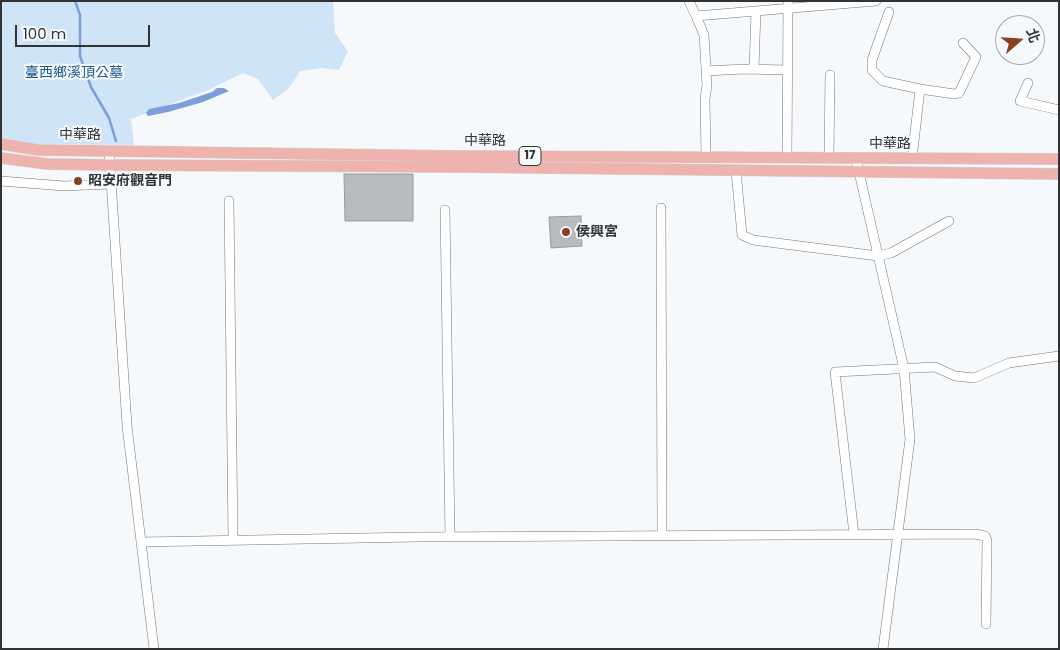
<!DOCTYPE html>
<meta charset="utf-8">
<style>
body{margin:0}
#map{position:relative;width:1060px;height:650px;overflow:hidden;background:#f5f9fc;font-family:Poppins,"Noto Sans TC",sans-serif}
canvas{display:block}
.frame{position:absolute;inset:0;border:2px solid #323335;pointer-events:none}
.north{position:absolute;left:995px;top:15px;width:50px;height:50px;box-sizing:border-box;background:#f5f9fc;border:1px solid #a7aaac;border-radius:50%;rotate:71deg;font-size:14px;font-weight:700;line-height:20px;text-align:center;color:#323335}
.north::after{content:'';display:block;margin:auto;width:18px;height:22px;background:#894221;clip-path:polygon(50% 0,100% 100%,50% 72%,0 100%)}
.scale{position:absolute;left:15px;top:25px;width:135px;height:22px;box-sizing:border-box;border:2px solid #323335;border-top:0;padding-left:6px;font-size:15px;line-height:18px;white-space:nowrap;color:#323335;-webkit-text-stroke:4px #f5f9fc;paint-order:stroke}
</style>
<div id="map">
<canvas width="1060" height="650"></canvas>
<div class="frame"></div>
<div class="north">北</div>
<div class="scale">100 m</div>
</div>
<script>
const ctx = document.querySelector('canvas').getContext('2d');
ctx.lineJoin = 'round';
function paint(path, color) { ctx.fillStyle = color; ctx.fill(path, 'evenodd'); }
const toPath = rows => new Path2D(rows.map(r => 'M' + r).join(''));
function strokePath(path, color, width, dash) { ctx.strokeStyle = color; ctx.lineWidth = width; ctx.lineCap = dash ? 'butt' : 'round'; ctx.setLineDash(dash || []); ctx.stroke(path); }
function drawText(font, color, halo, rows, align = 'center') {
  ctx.font = font + ' Poppins,"Noto Sans TC",sans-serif'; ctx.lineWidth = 4; ctx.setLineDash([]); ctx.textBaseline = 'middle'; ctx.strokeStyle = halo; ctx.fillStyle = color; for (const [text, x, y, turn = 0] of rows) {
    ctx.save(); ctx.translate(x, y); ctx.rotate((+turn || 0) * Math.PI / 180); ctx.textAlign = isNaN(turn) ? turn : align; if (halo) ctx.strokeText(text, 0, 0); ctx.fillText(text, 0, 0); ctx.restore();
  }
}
paint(toPath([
 [1,1,333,1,335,33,348,51,339,70,321,68,300,71,289,88,273,100,258,79,243,73,208,90,131,119,134,145,35,144,1,138]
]), '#cfe4f7');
paint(toPath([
 [217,88,224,88,229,91,203,102,168,112,148,116,146,113,149,109,179,103,212,92]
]), '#7c9fdc');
strokePath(toPath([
 [75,1,80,15,80,56,91,87,109,118,116,141]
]), '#7c9fdc', 2.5);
const building = toPath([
 [344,174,413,174,413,221,345,221,344,174],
 [581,216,582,246,551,248,549,217,581,216]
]);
paint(building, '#b7bbbe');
strokePath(building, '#989c9f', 1);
const minor = toPath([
 [689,1,696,16],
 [889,12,872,60,872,70,883,81,920,89,954,94,959,93,976,57,963,43],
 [754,69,756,11],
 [706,71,744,69,788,70],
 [1028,83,1020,101,1059,110],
 [109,150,127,426,154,649],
 [706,156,705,99,707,85,704,35,696,16,876,1],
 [787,158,788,1],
 [829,158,830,75],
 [856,159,904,369,910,439,883,649],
 [912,159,920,89],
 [736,171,742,235,753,240,878,256,891,253,949,221],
 [1,181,64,186,110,184],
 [229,201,233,541],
 [661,208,662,535],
 [445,210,450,537],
 [854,534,835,372,935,367,955,376,974,378,1009,363,1059,356],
 [141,542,418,537,975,534,985,536,987,540,986,624]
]);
const major = toPath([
 [1,144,38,150,453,156,1059,159],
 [1,158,48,164,109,165,461,167,1059,174]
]);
strokePath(minor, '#737679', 10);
strokePath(major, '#d6d6d7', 12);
strokePath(minor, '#fff', 9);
strokePath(major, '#eeb3af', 11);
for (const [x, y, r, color] of [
 [78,181,5,"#894221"],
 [566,232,5,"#894221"]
]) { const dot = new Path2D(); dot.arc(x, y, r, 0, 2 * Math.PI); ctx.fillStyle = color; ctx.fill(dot); strokePath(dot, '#f5f9fc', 2); }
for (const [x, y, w] of [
 [530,156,22]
]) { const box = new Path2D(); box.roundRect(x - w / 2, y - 9.5, w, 19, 4); ctx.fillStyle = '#f5f9fc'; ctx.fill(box); strokePath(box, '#323335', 1); }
drawText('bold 12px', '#323335', null, [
 ["17",530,156]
]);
drawText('14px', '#1e5b8d', '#f5f9fc', [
 ["臺西鄉溪頂公墓",74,73]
]);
drawText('14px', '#323335', '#f5f9fc', [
 ["中華路",80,135],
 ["中華路",485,141],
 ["中華路",890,144]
]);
drawText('bold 14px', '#323335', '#f5f9fc', [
 ["昭安府觀音門",88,181],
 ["侯興宮",576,232]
], 'left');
</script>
